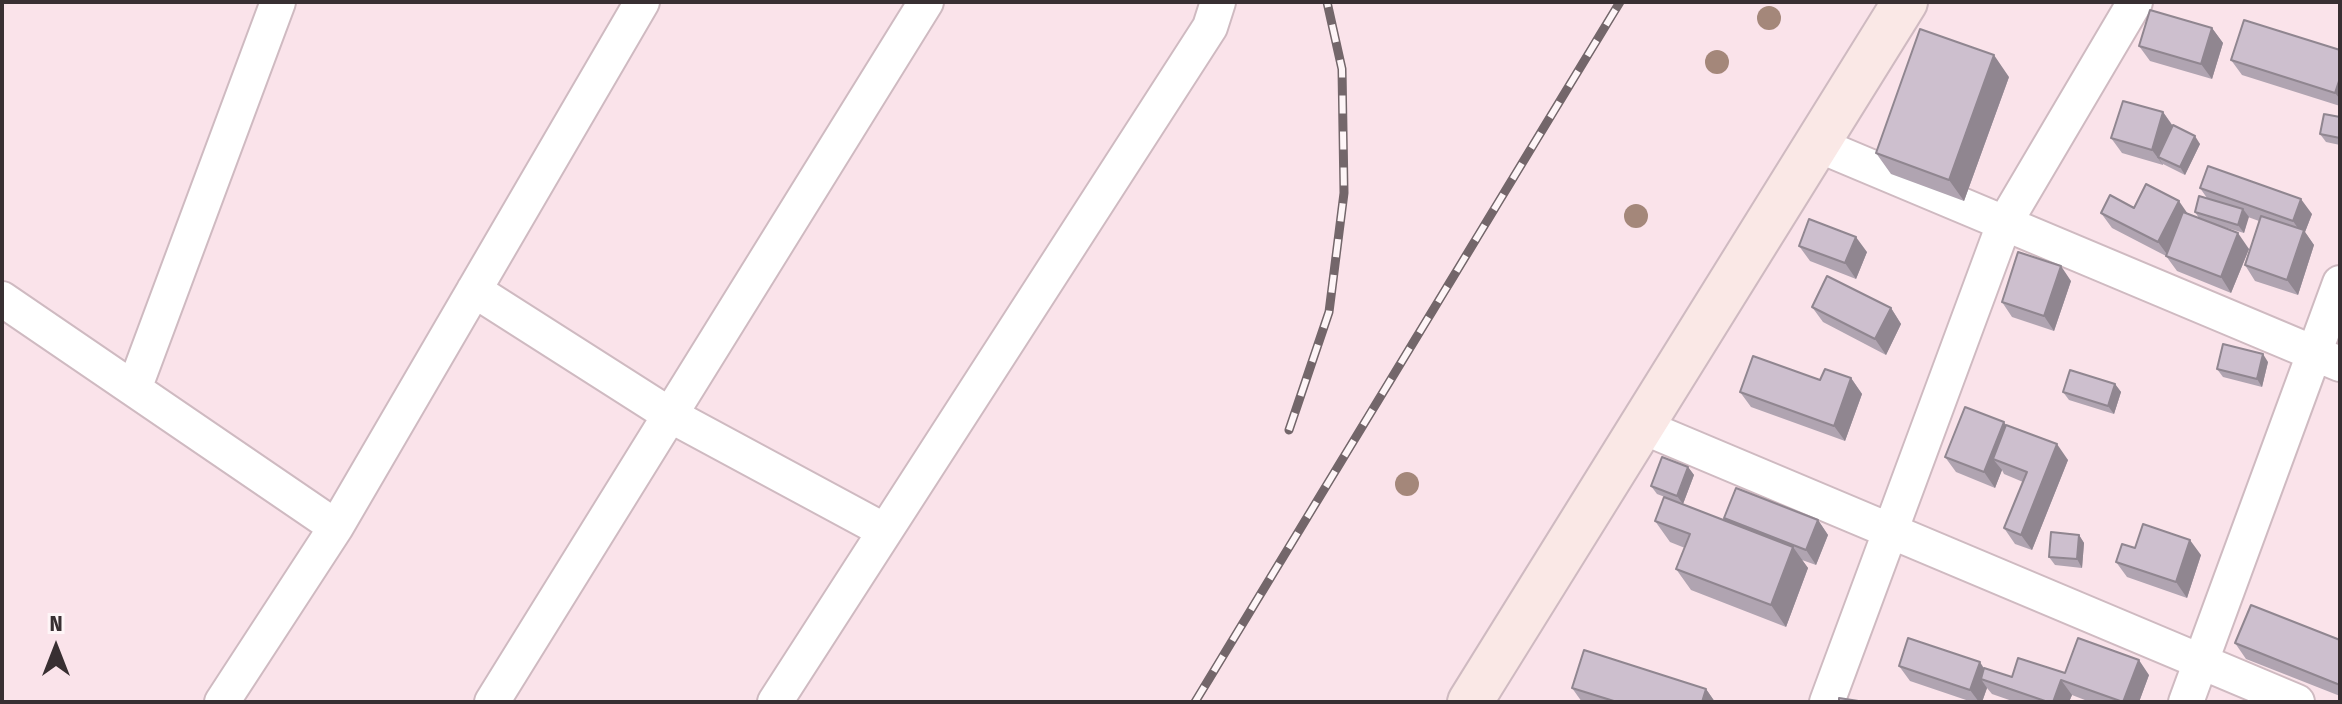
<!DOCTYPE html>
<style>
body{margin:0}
#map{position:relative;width:2342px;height:704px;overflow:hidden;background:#fae3ea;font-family:"Fira Sans Condensed",sans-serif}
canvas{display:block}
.frame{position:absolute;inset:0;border:4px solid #382f32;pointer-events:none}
.north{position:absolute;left:16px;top:608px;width:80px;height:80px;-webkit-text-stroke:6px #fef5f7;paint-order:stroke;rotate:0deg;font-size:22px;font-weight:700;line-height:32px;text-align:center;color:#382f32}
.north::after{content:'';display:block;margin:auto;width:28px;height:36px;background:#382f32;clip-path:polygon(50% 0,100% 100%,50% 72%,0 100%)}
</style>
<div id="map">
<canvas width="2342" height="704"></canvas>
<div class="frame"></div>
<div class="north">N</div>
</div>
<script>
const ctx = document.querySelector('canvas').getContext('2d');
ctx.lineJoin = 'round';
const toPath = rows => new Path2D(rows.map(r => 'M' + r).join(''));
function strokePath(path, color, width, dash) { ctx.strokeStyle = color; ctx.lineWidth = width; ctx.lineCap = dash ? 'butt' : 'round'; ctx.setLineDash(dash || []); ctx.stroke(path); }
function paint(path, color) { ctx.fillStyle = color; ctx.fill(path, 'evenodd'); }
const street = toPath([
 [1816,144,2340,364],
 [474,290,670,415,885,531],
 [2,299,336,527],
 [134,389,278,2],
 [1641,426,2297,702],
 [222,702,336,527,642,2],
 [492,702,926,2],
 [775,702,1210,27,1218,2],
 [1827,702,2004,224,2135,2],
 [2186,702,2340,283]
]);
const secondary = toPath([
 [1470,702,1905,2]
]);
strokePath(street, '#cfbac1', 38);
strokePath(secondary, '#cfbac1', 48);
strokePath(street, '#fff', 34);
strokePath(secondary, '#fae8e6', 44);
const rail = toPath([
 [1289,430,1329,312,1344,193,1342,69,1327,2],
 [1195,702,1620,2]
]);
strokePath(rail, '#73666a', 9);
strokePath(rail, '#fef5f7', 6, [18]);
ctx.fillStyle = '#a4877a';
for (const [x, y] of [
 [1769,18],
 [1717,62],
 [1636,216],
 [1407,484]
]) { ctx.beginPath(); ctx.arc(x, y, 12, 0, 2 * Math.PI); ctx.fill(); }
paint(toPath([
 [2212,28,2223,43,2212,79,2150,61,2139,46],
 [2340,50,2340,106,2242,75,2231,60],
 [2009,77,1964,201,1891,174,1876,153],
 [2163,112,2173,126,2200,144,2185,175,2163,164,2163,165,2122,153,2111,138],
 [2340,117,2340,145,2326,142,2320,134],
 [2200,188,2312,214,2305,232,2314,245,2298,295,2255,281,2245,265,2259,221,2248,217,2244,233,2217,225,2249,249,2231,293,2177,271,2166,256,2112,228,2101,213,2134,208,2187,213,2199,218,2195,212,2207,198],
 [1799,246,1867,252,1856,279,1810,261],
 [2071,281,2054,331,2012,317,2002,302],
 [1812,307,1891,308,1901,324,1886,355,1823,322],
 [2268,362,2262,387,2223,377,2217,369],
 [1851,378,1862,394,1845,441,1751,407,1740,392,1820,380],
 [2115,384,2121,392,2114,414,2069,400,2063,392],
 [2006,426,2068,460,2032,550,2015,544,2004,528,2023,482,2004,474,2002,470,1995,488,1956,472,1945,457],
 [1688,467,1694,475,1683,504,1657,494,1651,486],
 [1724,518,1818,520,1828,535,1816,565,1802,560,1808,568,1786,627,1691,590,1676,569,1685,548,1670,542,1655,521,1726,521],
 [2079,535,2084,543,2082,568,2055,565,2049,557],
 [2135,548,2201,555,2187,598,2127,577,2116,562],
 [2340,640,2340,696,2246,659,2235,643],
 [1899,666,1984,668,2012,677,2065,673,2149,675,2139,702,2090,702,2072,695,2069,702,2015,702,1992,694,1987,688,1982,702,1972,702,1910,681],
 [1572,688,1706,689,1715,702,1582,702]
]), '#b0a4b1');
paint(toPath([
 [2212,28,2223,43,2212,79,2201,64],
 [1994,55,2009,77,1964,201,1949,180],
 [2340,78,2340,99,2335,93],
 [2163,112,2174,128,2158,157,2163,165,2152,150],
 [2195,136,2200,144,2185,175,2180,167],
 [2301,199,2312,214,2305,232,2314,245,2298,295,2287,280,2302,234,2293,221],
 [2179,201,2190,217,2169,257,2158,242],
 [2243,209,2249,217,2244,233,2238,225],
 [2238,233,2249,249,2231,293,2221,277],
 [1856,237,1867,252,1856,279,1845,263],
 [2061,266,2071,281,2054,331,2044,316],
 [1891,308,1901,324,1886,355,1875,339],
 [2263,354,2268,362,2262,387,2257,379],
 [1851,378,1862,394,1845,441,1834,426],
 [2115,384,2121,392,2114,414,2108,406],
 [2004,422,2015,438,1993,459,2002,470,1995,488,1984,472],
 [2057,444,2068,460,2032,550,2021,535],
 [1688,467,1694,475,1683,504,1677,496],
 [1818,520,1828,535,1816,565,1806,550],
 [2079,535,2084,543,2082,568,2077,559],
 [2190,540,2201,555,2187,598,2176,582],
 [1793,547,1808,568,1786,627,1771,605],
 [2139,660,2149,675,2139,702,2123,702],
 [1980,662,1990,678,1981,679,1987,688,1982,702,1979,702,1970,690],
 [2061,680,2072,695,2069,702,2053,702],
 [1706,689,1715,702,1702,702]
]), '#908690');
const building = toPath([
 [2150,10,2212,28,2201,64,2139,46,2150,10],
 [2244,20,2340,50,2340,78,2335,93,2231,60,2244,20],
 [1920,29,1994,55,1949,180,1876,153,1920,29],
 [2123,101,2163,112,2152,150,2111,138,2123,101],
 [2324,114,2340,117,2340,138,2320,134,2324,114],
 [2173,125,2195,136,2180,167,2158,157,2173,125],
 [2208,166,2301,199,2293,221,2200,188,2208,166],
 [2146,184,2179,201,2158,242,2101,213,2110,195,2134,208,2146,184],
 [2199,196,2243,209,2238,225,2195,212,2199,196],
 [2183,212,2238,233,2221,277,2166,256,2183,212],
 [2261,216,2304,230,2287,280,2245,265,2261,216],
 [1809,219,1856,237,1845,263,1799,246,1809,219],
 [2018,252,2061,266,2044,316,2002,302,2018,252],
 [1827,276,1891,308,1875,339,1812,307,1827,276],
 [2223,344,2263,354,2257,379,2217,369,2223,344],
 [1753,356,1820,380,1825,369,1851,378,1834,426,1740,392,1753,356],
 [2070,370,2115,384,2108,406,2063,392,2070,370],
 [1965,407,2004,422,1984,472,1945,457,1965,407],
 [2006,425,2057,444,2021,535,2004,528,2027,472,1993,459,2006,425],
 [1662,457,1688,467,1677,496,1651,486,1662,457],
 [1736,488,1818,520,1806,550,1724,518,1736,488],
 [1664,497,1793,547,1771,605,1676,569,1690,534,1655,521,1664,497],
 [2143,524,2190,540,2176,582,2116,562,2122,544,2135,548,2143,524],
 [2051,532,2079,535,2077,559,2049,557,2051,532],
 [2251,605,2340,640,2340,685,2235,643,2251,605],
 [1908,638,1980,662,1970,690,1899,666,1908,638],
 [2078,638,2139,660,2123,702,2061,680,2053,702,2048,702,1981,679,1984,668,2012,677,2018,658,2065,673,2078,638],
 [1584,650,1706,689,1702,702,1617,702,1572,688,1584,650],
 [1839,698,1865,702,1839,702,1839,698]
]);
paint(building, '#cdbfce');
strokePath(building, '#908690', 2);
</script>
